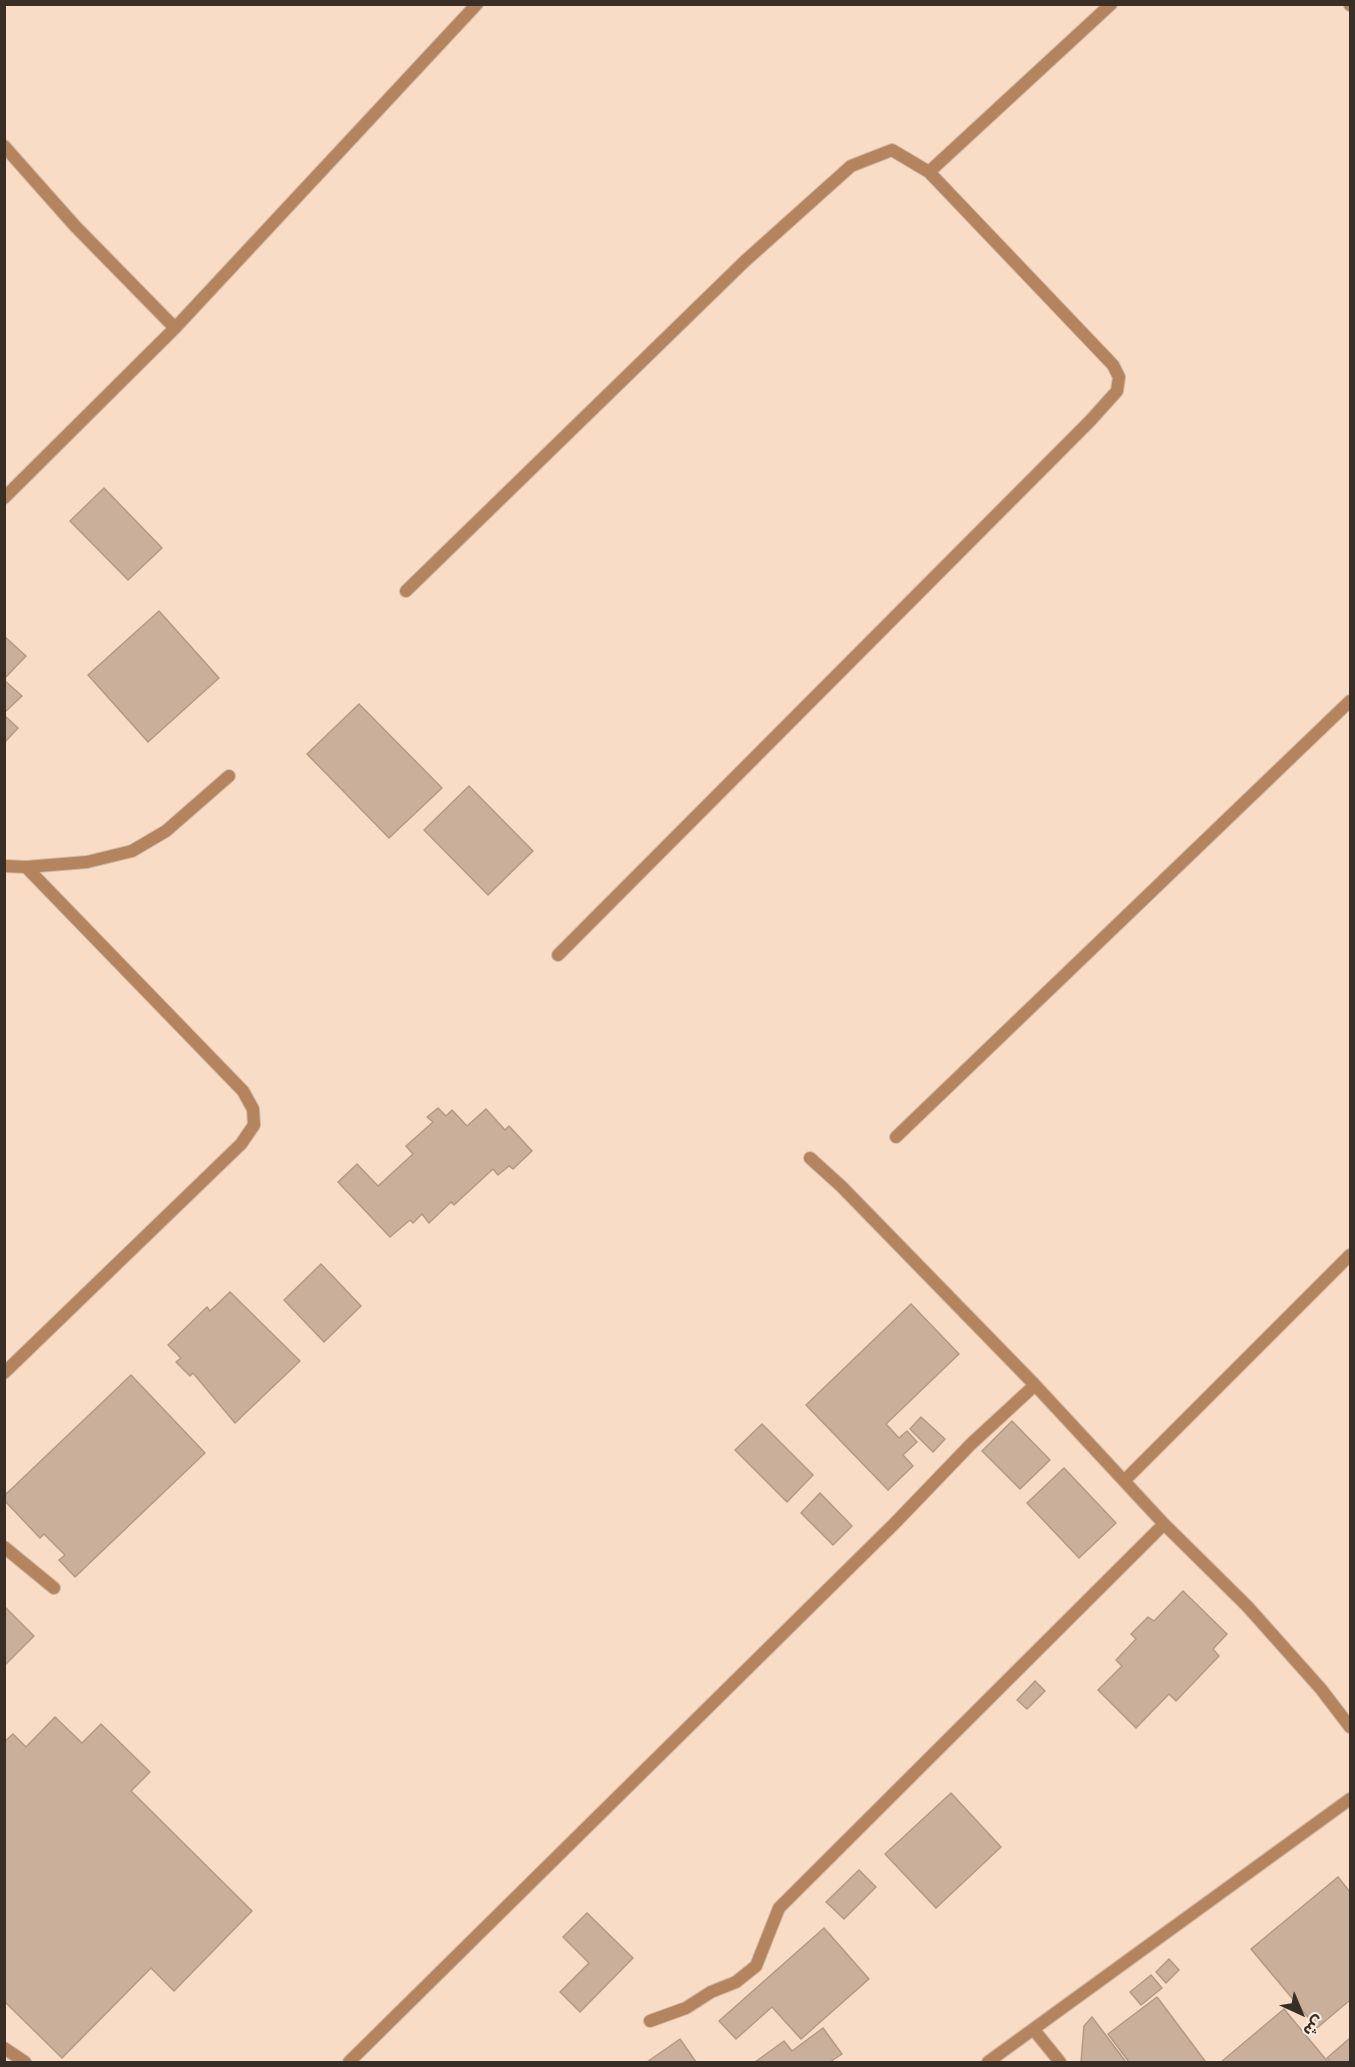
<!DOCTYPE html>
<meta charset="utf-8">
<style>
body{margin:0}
#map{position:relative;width:1355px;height:2067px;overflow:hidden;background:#f8dcc6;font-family:Signika,"Noto Sans Arabic",sans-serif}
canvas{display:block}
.frame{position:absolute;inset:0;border:6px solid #392e26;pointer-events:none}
.north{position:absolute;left:1271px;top:1983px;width:60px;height:60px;-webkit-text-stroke:4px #fdebdf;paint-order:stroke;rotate:136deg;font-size:16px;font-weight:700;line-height:24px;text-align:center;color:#392e26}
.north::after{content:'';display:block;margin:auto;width:21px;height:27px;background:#392e26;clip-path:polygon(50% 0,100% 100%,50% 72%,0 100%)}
</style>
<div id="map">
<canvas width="1355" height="2067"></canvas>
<div class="frame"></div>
<div class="north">ش</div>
</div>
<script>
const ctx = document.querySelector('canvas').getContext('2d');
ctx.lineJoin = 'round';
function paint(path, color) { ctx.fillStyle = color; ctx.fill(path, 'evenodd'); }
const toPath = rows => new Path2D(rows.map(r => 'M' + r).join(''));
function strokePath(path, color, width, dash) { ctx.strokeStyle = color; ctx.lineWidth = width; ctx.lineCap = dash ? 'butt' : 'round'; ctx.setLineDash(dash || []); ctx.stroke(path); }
const building = toPath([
 [104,488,162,548,128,580,70,521,104,488],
 [159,611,219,678,148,742,88,675,159,611],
 [4,636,26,656,4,679,4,636],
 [4,680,22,696,4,713,4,680],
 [359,704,442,788,389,838,307,754,359,704],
 [4,715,18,728,4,743,4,715],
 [469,786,533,851,488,895,424,830,469,786],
 [438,1108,446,1116,452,1110,467,1126,486,1109,505,1130,509,1126,532,1151,513,1169,509,1166,498,1175,493,1169,454,1205,451,1202,429,1223,422,1214,413,1223,410,1220,390,1237,338,1182,357,1164,378,1186,413,1154,406,1146,433,1122,427,1117,438,1108],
 [321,1264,361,1306,324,1342,284,1300,321,1264],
 [230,1292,300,1361,235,1423,193,1373,190,1376,176,1362,181,1358,168,1345,207,1307,210,1311,230,1292],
 [911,1304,959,1354,886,1424,899,1438,907,1431,917,1442,903,1455,913,1466,888,1490,806,1405,911,1304],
 [131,1375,205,1453,75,1577,59,1560,65,1555,44,1534,40,1538,4,1500,4,1496,131,1375],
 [921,1417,945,1439,933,1452,910,1429,921,1417],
 [1012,1421,1050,1460,1020,1489,982,1451,1012,1421],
 [762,1424,813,1475,787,1502,735,1450,762,1424],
 [1064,1468,1116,1523,1079,1558,1027,1503,1064,1468],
 [820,1493,852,1526,833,1545,801,1513,820,1493],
 [1183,1591,1227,1634,1213,1649,1219,1656,1176,1701,1169,1694,1136,1728,1098,1690,1122,1666,1116,1660,1136,1639,1131,1634,1148,1617,1154,1621,1183,1591],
 [4,1606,34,1636,4,1666,4,1606],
 [1035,1681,1045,1691,1027,1709,1017,1700,1035,1681],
 [55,1717,82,1743,101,1724,150,1772,131,1791,252,1911,174,1991,151,1968,62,2058,4,2001,4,1742,13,1734,26,1747,55,1717],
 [951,1793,1001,1847,936,1908,885,1854,951,1793],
 [859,1870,876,1887,844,1919,826,1902,859,1870],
 [1338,1877,1350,1892,1350,2000,1317,2028,1251,1949,1338,1877],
 [587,1913,633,1958,580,2012,560,1992,589,1963,563,1937,587,1913],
 [824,1928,869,1979,801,2039,772,2007,736,2039,719,2021,824,1928],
 [1169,1959,1179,1970,1166,1983,1156,1972,1169,1959],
 [1151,1975,1162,1988,1141,2005,1130,1992,1151,1975],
 [1157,1997,1205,2061,1203,2062,1129,2062,1108,2034,1157,1997],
 [1284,2009,1328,2062,1221,2062,1284,2009],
 [1092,2017,1126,2062,1081,2062,1084,2026,1092,2017],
 [823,2028,842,2054,830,2062,755,2062,784,2041,792,2051,823,2028],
 [1350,2038,1350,2062,1331,2062,1327,2058,1350,2038],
 [680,2039,696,2062,647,2062,680,2039]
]);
paint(building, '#caaf9a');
strokePath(building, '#b39985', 1.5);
const street = toPath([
 [1350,4,1350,5],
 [4,146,75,226,175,328],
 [929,172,1111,4],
 [4,498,175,328,477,4],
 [406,591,745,261,851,166,892,150,929,172,1113,365,1119,377,1117,391,1090,421,558,955],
 [4,866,26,867,87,862,132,851,166,831,229,776],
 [896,1137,1350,701],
 [810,1158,841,1186,1035,1385,1164,1524,1247,1606,1321,1689,1350,1727],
 [4,1373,241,1144,254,1125,253,1109,243,1091,26,867],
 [1124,1481,1350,1255],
 [4,1547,54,1588],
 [650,2021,686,2008,711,1992,736,1982,756,1966,779,1908,1164,1524],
 [1034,2030,1060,2062],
 [4,2048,25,2062],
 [349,2062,895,1523,971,1444,1035,1385],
 [988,2062,1350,1799]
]);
strokePath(street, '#d2b9a6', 14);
strokePath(street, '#b4845e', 12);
</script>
